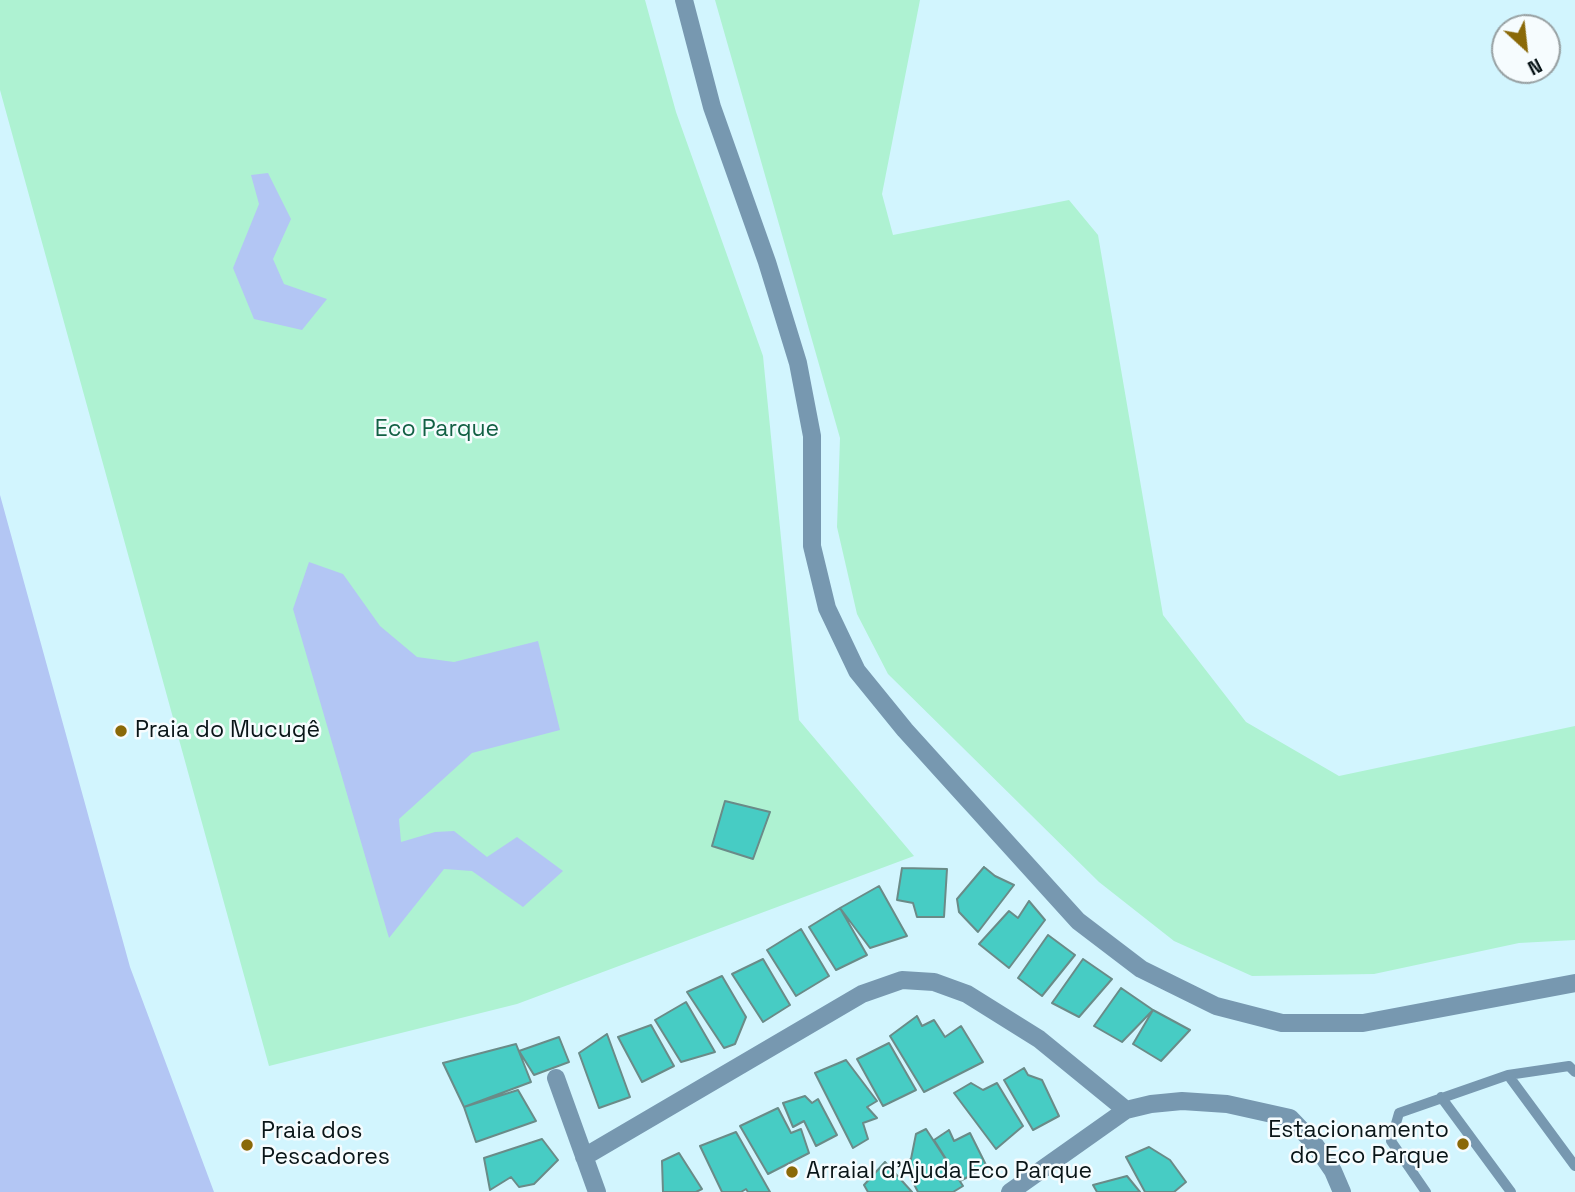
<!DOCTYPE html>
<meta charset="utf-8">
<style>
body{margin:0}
#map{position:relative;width:1575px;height:1192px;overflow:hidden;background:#d2f5fe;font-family:"Space Grotesk",sans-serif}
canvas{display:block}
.north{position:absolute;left:1491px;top:14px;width:70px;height:70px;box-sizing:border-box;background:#f6fcfe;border:2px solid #97a0a2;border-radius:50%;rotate:153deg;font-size:19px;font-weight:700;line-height:28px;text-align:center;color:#091518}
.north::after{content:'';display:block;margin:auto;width:24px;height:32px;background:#8a6908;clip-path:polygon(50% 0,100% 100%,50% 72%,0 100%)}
</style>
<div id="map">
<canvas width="1575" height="1192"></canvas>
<div class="north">N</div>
</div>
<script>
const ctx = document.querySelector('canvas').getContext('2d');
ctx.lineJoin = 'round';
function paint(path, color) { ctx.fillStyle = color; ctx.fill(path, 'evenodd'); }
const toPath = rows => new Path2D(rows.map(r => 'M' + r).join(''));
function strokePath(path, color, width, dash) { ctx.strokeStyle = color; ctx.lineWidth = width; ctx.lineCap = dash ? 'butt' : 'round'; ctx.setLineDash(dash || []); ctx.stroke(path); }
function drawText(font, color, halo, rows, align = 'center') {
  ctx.font = font + ' "Space Grotesk",sans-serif'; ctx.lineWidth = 5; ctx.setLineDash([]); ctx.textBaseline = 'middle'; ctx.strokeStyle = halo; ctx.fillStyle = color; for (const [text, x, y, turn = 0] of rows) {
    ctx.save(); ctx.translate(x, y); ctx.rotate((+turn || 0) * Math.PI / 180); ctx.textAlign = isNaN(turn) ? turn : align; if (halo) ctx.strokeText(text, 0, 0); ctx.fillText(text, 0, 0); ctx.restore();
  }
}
paint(toPath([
 [0,0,645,0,676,112,763,356,799,720,914,856,517,1004,269,1066,0,90],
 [715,0,920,0,882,194,893,235,1069,200,1098,235,1163,615,1246,722,1339,776,1575,726,1575,940,1519,943,1374,974,1252,976,1174,941,1099,882,888,674,857,614,837,527,840,438]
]), '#aef2d2');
paint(toPath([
 [268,173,291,219,273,259,284,284,327,299,302,330,254,319,233,268,259,204,251,175],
 [0,495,130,967,214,1192,0,1192],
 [309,562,343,574,380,626,417,657,454,662,538,641,560,730,472,753,399,819,401,842,435,832,454,831,487,857,517,837,563,871,523,907,472,871,444,869,389,938,293,609]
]), '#b3c6f4');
const building = toPath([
 [725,801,770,812,753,859,712,846,725,801],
 [984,867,995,876,1014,885,978,932,959,912,957,899,984,867],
 [902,868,947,869,944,917,917,917,913,903,897,900,902,868],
 [879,886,907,936,870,948,840,908,879,886],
 [1029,901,1045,920,1009,968,979,944,1009,911,1018,918,1029,901],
 [840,908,867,955,836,970,809,927,840,908],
 [801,929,829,976,796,996,767,950,801,929],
 [1048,935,1075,955,1042,996,1018,978,1048,935],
 [763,959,790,1005,763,1022,732,974,763,959],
 [1083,959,1112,979,1079,1017,1052,1003,1083,959],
 [722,976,746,1017,735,1044,724,1048,687,992,722,976],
 [1121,988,1153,1010,1122,1042,1094,1026,1121,988],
 [686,1002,715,1052,681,1062,655,1020,686,1002],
 [1153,1010,1190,1030,1161,1061,1133,1044,1153,1010],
 [917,1016,922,1026,934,1020,945,1037,961,1026,983,1062,924,1092,890,1036,917,1016],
 [651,1025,674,1066,642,1082,618,1037,651,1025],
 [607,1034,630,1097,599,1108,579,1053,607,1034],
 [559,1037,569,1062,534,1075,519,1051,559,1037],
 [889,1043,916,1090,883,1106,857,1059,889,1043],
 [516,1044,531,1082,464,1107,443,1063,516,1044],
 [846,1060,877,1101,867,1107,877,1118,863,1123,868,1139,853,1148,815,1073,846,1060],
 [1024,1068,1028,1075,1042,1080,1059,1116,1033,1130,1004,1080,1024,1068],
 [971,1083,983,1090,997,1083,1023,1126,996,1149,954,1093,971,1083],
 [518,1090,536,1121,476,1142,464,1107,518,1090],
 [805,1096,812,1103,818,1099,837,1135,816,1146,804,1121,793,1127,783,1103,805,1096],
 [778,1108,791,1133,801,1129,809,1153,768,1174,740,1126,778,1108],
 [926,1129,963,1186,953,1192,918,1192,903,1163,911,1159,916,1134,926,1129],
 [949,1130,954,1141,970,1133,987,1167,960,1181,934,1140,949,1130],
 [736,1132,770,1192,748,1192,746,1189,741,1192,722,1192,700,1146,736,1132],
 [542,1139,558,1160,534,1184,519,1187,511,1177,490,1190,484,1158,542,1139],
 [1149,1147,1170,1160,1186,1182,1174,1192,1145,1192,1126,1157,1149,1147],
 [679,1153,702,1189,696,1192,663,1192,662,1161,679,1153],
 [885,1162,912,1192,868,1192,864,1185,885,1162],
 [1127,1176,1140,1192,1097,1192,1093,1185,1127,1176]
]);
paint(building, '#47ccc4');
strokePath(building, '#6a8b88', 2);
strokePath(toPath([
 [1508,1075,1575,1166],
 [1441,1097,1511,1192],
 [1426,1192,1391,1141,1399,1113,1508,1075,1569,1066,1575,1072]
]), '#7798b0', 10);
strokePath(toPath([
 [684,0,712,107,767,262,798,363,812,436,812,546,827,608,857,671,905,730,1078,921,1141,969,1216,1006,1282,1023,1363,1023,1575,983],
 [556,1078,597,1192],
 [584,1157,862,994,902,980,934,982,967,994,1039,1039,1126,1110],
 [1010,1192,1126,1110,1151,1104,1182,1101,1227,1104,1290,1118,1313,1142,1333,1171,1342,1192]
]), '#7798b0', 18);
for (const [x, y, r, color] of [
 [121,731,7,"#8a6908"],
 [1463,1144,7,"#8a6908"],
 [247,1145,7,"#8a6908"],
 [792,1172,7,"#8a6908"]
]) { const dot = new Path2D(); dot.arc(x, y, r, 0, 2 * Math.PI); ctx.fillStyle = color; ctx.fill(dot); strokePath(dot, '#f6fcfe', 2.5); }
drawText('23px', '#126044', '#f6fcfe', [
 ["Eco Parque",437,430]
]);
drawText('23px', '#091518', '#f6fcfe', [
 ["Praia do Mucugê",135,731],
 ["Estacionamento",1449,1131,"right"],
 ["do Eco Parque",1449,1157,"right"],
 ["Praia dos",261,1132],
 ["Pescadores",261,1158],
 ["Arraial d'Ajuda Eco Parque",806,1172]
], 'left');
</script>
